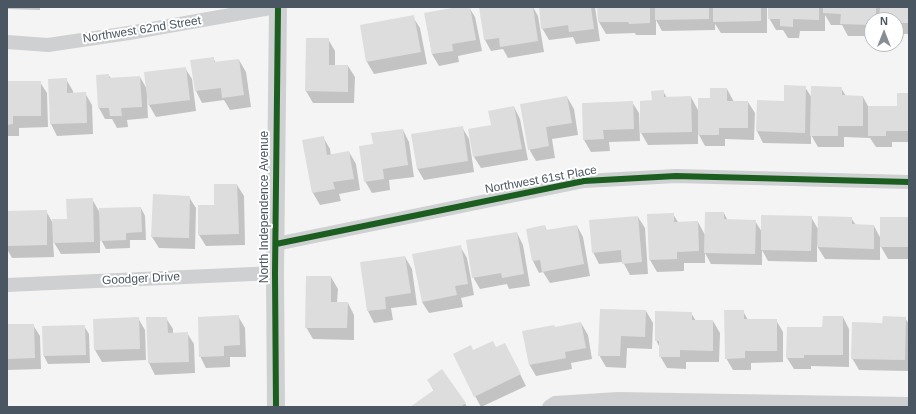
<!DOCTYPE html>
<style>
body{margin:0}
#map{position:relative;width:916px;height:414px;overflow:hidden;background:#f4f4f4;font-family:Helvetica,sans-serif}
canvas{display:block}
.frame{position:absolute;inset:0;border:8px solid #4a5661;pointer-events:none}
.north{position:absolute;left:864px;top:12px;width:40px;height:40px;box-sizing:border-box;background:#fff;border:1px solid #b7bbc0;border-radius:50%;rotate:0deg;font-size:11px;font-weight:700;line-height:16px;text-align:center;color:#4a5661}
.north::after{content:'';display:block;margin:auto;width:14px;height:18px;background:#868d94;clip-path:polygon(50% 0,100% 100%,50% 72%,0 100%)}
</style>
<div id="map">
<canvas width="916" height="414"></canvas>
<div class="frame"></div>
<div class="north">N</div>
</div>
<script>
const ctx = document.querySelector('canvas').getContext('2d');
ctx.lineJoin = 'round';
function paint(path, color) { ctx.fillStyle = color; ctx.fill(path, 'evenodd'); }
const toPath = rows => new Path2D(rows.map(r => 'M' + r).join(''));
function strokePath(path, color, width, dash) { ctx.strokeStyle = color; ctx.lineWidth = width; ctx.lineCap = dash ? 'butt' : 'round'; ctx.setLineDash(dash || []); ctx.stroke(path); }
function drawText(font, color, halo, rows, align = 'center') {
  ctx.font = font + ' Helvetica,sans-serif'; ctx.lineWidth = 4; ctx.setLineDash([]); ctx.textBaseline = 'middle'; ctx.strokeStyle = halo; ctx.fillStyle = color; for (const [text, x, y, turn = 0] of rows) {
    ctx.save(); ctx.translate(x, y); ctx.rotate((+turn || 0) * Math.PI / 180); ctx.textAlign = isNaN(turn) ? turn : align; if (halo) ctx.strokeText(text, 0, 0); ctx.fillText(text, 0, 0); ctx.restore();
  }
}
paint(toPath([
 [7,7,40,7,40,10,7,9],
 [462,7,469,7,475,17,482,51,458,56,459,62,439,66,432,54,425,14],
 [480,7,533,7,538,16,544,52,508,58,503,49,491,51,485,40],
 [540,7,595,7,600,41,576,44,573,37,549,40,542,28],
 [598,7,767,7,767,33,721,33,715,24,715,30,662,31,656,20,656,35,636,35,635,33,606,34,599,22],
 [769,7,909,7,909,34,896,34,896,20,872,20,872,36,848,36,842,25,831,25,825,15,825,31,800,31,799,38,788,38,783,30,776,30,769,18],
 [413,17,420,28,427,64,374,74,367,62,361,26],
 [328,39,335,51,335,66,348,66,355,77,354,103,313,103,306,91],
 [213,58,216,63,239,60,246,72,251,107,230,110,224,100,202,103,196,91],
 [185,68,192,79,196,111,156,117,149,105,148,96,147,97,148,118,127,120,128,127,117,128,112,119,105,119,99,108,108,75,111,78,140,77,148,91],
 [66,79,73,91,73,93,85,93,92,105,93,134,57,136,51,124],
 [7,82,40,82,47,93,48,127,19,128,19,136,7,136],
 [805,87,812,98,841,88,846,96,863,97,868,106,898,107,909,94,909,142,892,142,892,147,876,147,870,138,844,137,844,147,818,147,811,135,811,144,763,143,757,131,757,101,785,102],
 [727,89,734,102,748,102,755,113,754,140,725,139,725,146,705,146,698,133,698,144,648,145,640,131,653,101,663,91,667,98,691,97,699,112,711,99],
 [567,97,574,109,578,135,552,139,555,158,536,161,529,149],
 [632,102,639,113,640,141,609,142,610,151,591,152,584,140],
 [514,107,520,119,528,160,481,168,474,157,492,126],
 [462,127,469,139,474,172,424,180,417,168],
 [403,130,409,142,414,177,389,180,390,190,372,193,365,181,374,145],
 [323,137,330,149,331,156,349,152,356,164,360,190,339,194,341,201,320,205,313,193,304,141],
 [237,185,244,196,245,245,206,246,199,235,215,206],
 [189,197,196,208,195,249,159,248,152,237],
 [92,199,100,213,141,208,145,216,146,240,130,240,130,248,106,249,100,238,100,253,61,254,53,241,54,257,12,258,7,249,7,212,46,211,54,225,68,220],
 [724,213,728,221,755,221,762,232,811,217,818,229,851,218,856,225,874,226,881,239,909,218,909,259,888,259,880,245,880,260,825,259,817,246,817,262,768,261,762,250,762,265,711,264,705,253,705,263,684,263,684,271,657,272,650,260,648,215,673,214,678,222,698,222,705,235],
 [638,217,645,228,648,274,630,275,623,262,599,264,593,252],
 [545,226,547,231,577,226,583,237,590,276,550,283,543,272,539,273,533,261,527,230],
 [517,233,523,245,530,286,509,289,507,284,480,289,473,277],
 [460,246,467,258,474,295,461,298,463,307,429,313,422,302],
 [405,257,412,269,417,305,391,308,393,320,374,323,368,311,361,263],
 [331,277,338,289,337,303,348,303,354,315,354,340,313,339,306,327],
 [646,311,653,323,652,349,627,348,626,368,606,367,599,355],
 [743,311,748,320,776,320,783,332,783,362,751,363,751,370,733,370,726,358],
 [691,313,696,321,713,321,720,333,719,362,686,362,686,369,667,368,660,356,660,348,656,340],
 [238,316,245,328,246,357,230,357,230,367,206,368,200,356],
 [843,317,849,329,849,367,811,366,811,369,794,369,787,358,823,328],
 [138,318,145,330,146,360,102,362,95,350,94,320],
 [166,318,173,329,173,333,187,333,194,344,195,373,155,375,149,363],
 [905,318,909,324,909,371,859,370,852,358],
 [581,323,588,335,592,359,571,363,572,369,536,376,529,364,555,328],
 [7,325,33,325,40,336,41,369,7,370],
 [84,326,89,334,90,363,48,364,44,356],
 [505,344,526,386,481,407,475,396,473,351,496,348],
 [428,380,465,403,467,407,412,407,434,391]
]), '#0003');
paint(toPath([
 [457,7,470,7,476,40,452,44,453,51,432,54,424,13],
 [479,7,533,7,538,41,500,47,499,38,484,40],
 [539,7,591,7,594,29,569,32,568,25,541,29],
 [597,7,650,7,650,23,629,24,628,22,598,22],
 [655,7,709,7,709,19,655,20],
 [713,7,761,7,761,21,713,22],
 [768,7,819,7,819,20,793,19,793,27,780,26,780,19,768,19],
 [823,7,876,7,876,20,872,20,872,25,840,24,841,14,823,13],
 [880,7,909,7,909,23,896,23,896,20,879,20],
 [414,15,421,52,366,62,360,25],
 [306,38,329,38,329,65,348,65,348,92,305,91],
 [214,57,214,62,239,59,244,95,222,98,221,88,195,91,190,60],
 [186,67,190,100,148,105,144,72],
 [109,74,109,78,140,76,142,107,121,108,122,116,110,116,109,108,98,108,96,75],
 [67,78,67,93,86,92,87,123,50,124,48,79],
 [7,81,41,81,41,116,13,116,13,124,7,125],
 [784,85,806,86,805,133,756,131,757,100,784,101],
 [811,86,842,87,842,95,863,96,863,126,838,126,838,136,810,136],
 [710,88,727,88,727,101,748,101,748,128,719,128,719,135,698,135,698,98,710,98],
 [664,90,664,97,691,96,692,132,640,133,640,101,652,100,651,91],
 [897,93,909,93,909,131,886,131,886,136,868,136,868,106,897,106],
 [567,96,572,123,546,127,549,146,528,150,520,104],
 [633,101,634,129,603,130,604,139,583,140,582,103],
 [514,106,522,149,473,157,468,129,491,125,488,111],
 [463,126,468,161,417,169,411,134],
 [403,129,408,165,383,169,384,179,364,182,359,146,373,144,371,133],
 [324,136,327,155,349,151,354,179,333,182,335,189,312,193,302,140],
 [214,184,237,184,239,234,198,235,198,205,214,205],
 [153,194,190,196,189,238,151,237],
 [93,198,94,242,53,243,52,219,67,219,66,199],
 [141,207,142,232,126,233,126,240,100,241,99,208],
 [47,210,47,245,7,246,7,211],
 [705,212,724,212,724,219,756,220,755,254,704,253],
 [674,213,674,222,698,221,699,251,677,252,677,259,649,260,647,214],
 [761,215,812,216,811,251,761,250],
 [638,216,642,262,622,264,621,250,592,253,589,220],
 [818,216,852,217,852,224,874,225,874,249,817,247],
 [880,217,909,217,909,247,880,247],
 [545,225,546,230,577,225,584,264,542,272,540,260,532,261,526,229],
 [517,232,524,274,502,278,501,273,472,278,466,240],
 [461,245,468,284,455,286,457,295,422,302,412,254],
 [405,256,411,293,385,297,386,309,367,311,360,262],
 [306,276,331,276,331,302,348,302,347,328,305,328],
 [600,309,646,310,645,337,621,336,620,356,598,356],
 [724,310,744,310,744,319,777,319,777,351,745,351,745,358,725,359],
 [655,311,692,312,692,320,713,320,713,351,680,350,680,357,659,357,659,341,655,341],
 [239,315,240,345,224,346,224,356,199,357,198,317],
 [823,316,843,316,843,355,804,355,804,358,786,358,787,327,822,327],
 [883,316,906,317,905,360,851,359,852,322,882,323],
 [139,317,140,349,94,350,93,319],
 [146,317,167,317,168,333,188,332,189,362,148,363],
 [581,322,586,348,565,352,566,358,529,365,522,331,554,325,555,327],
 [7,324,34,324,35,358,7,359],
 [85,325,86,355,43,356,42,326],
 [493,341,496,347,505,343,521,374,474,397,453,354,471,345,473,350],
 [442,369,466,403,460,407,410,407,434,390,427,380]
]), '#ddddde');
strokePath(toPath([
 [7,42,48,45,129,33,276,7],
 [276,244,584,181,676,176,909,182],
 [7,285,275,273],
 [549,407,555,403,618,399,909,404]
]), '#ced0d2', 14);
strokePath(toPath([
 [276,407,275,273,278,7]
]), '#ced0d2', 18);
strokePath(toPath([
 [276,244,584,181,676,176,909,182],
 [276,407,275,273,278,7]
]), '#1b5e20', 6);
drawText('12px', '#4a5661', '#fff', [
 ["Northwest 62nd Street",142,30,-9],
 ["Northwest 61st Place",541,180,-10],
 ["North Independence Avenue",265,207,-90],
 ["Goodger Drive",141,279,-3]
]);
</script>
